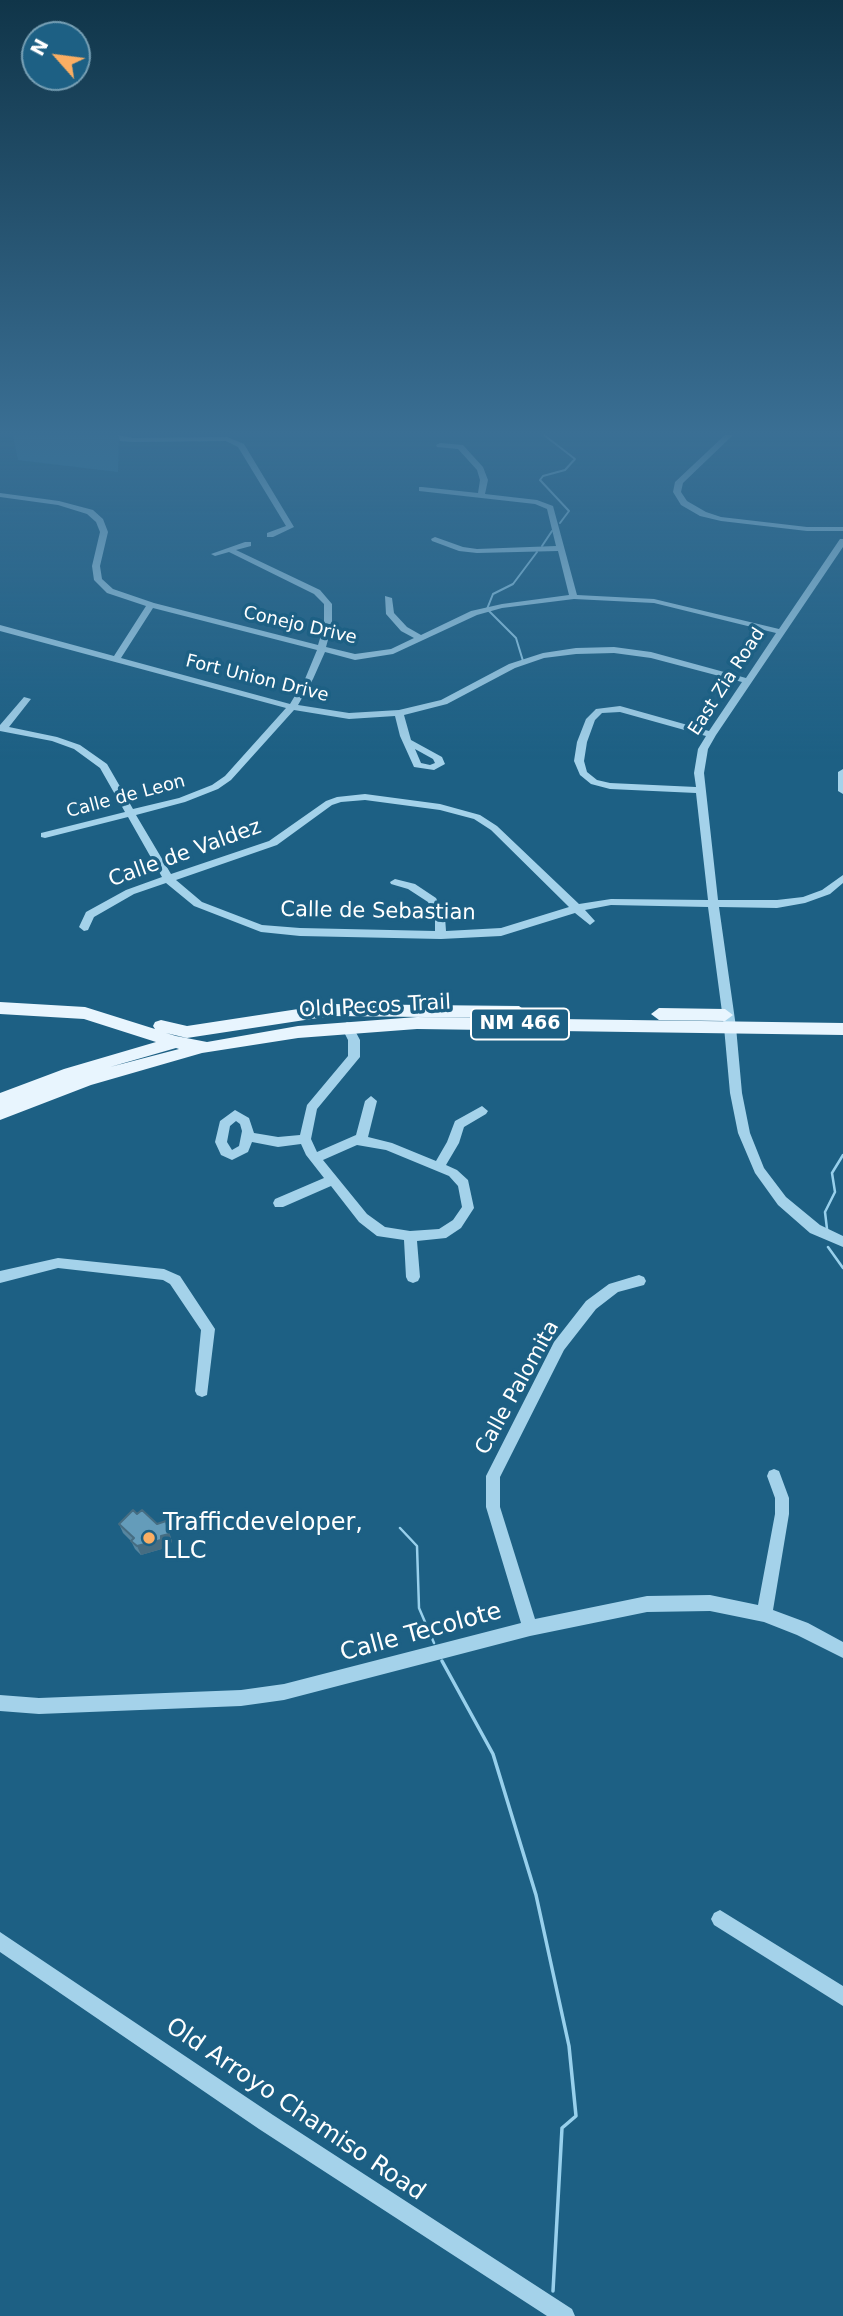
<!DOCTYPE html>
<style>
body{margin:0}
#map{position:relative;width:843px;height:2316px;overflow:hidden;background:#1d6084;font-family:"DejaVu Sans",sans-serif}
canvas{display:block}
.north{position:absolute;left:21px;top:21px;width:70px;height:70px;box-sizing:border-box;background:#1d6084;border:2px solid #77a0b5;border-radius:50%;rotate:298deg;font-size:19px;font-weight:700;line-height:28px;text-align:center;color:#fff}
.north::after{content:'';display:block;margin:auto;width:24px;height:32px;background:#faae63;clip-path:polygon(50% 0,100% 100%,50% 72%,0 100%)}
</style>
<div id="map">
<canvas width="843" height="2316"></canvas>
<div class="north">N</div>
</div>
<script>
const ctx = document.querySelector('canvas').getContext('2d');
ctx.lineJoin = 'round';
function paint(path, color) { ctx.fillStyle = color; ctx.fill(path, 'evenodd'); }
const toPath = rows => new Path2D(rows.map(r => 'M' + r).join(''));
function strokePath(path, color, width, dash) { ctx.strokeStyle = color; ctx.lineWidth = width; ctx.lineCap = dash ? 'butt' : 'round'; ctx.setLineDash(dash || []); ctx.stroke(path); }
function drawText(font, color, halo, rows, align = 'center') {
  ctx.font = font + ' "DejaVu Sans",sans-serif'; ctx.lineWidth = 7; ctx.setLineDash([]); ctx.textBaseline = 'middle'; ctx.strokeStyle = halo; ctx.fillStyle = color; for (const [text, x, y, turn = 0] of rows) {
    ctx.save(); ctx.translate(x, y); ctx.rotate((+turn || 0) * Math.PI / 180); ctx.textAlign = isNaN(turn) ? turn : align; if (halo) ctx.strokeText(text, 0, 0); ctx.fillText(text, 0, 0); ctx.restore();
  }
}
paint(toPath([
 [13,435,119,435,118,472,18,460]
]), '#2d7aa1');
strokePath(toPath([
 [544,435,575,459,565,470,543,476,540,480,569,511,560,523],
 [542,546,552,531],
 [523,661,516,638,487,609,493,594,513,584,537,552]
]), '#98d0ec', 2);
strokePath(toPath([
 [827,1229,825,1212,835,1192,832,1173,843,1155],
 [828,1247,843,1268],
 [400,1528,417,1546,419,1608,434,1643]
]), '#98d0ec', 2.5);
strokePath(toPath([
 [442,1661,493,1754,536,1895,569,2046,576,2116,562,2128,553,2291]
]), '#98d0ec', 3.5);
paint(toPath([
 [118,435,133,438,227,437,244,444,294,527,273,537,267,537,267,533,286,526,238,447,226,441,133,442,120,441,118,435],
 [725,435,733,435,683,483,681,492,687,501,706,512,721,517,807,527,843,527,843,531,807,531,721,521,700,516,681,505,673,492,675,482,725,435],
 [440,443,463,445,483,467,488,480,485,494,537,500,553,506,577,595,654,599,779,629,840,539,843,539,843,547,716,735,708,749,704,773,718,900,777,900,803,897,822,890,843,875,843,883,830,894,805,903,777,908,719,907,736,1027,742,1093,750,1133,764,1168,786,1197,820,1225,843,1236,843,1247,810,1233,778,1205,755,1173,738,1133,730,1093,724,1027,708,907,611,905,585,910,595,921,590,925,575,913,501,936,441,939,300,936,261,932,194,906,166,883,134,894,94,917,88,930,84,931,79,927,86,912,126,890,162,877,128,817,45,838,41,837,41,833,125,812,100,768,74,749,52,741,0,731,0,725,24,697,31,699,9,727,57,737,80,745,107,764,133,809,179,798,212,785,225,776,286,708,0,631,0,625,114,656,146,606,107,593,94,580,92,566,100,532,96,522,87,514,58,505,0,497,0,493,59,501,93,510,103,519,108,532,100,566,102,579,113,589,154,603,318,645,324,625,324,604,314,594,229,552,215,556,211,554,245,542,251,542,251,546,236,550,320,590,332,604,332,625,326,647,355,654,391,649,414,638,401,631,386,614,385,596,392,598,394,613,407,627,421,635,471,611,502,604,569,595,558,551,477,553,459,551,432,541,431,539,435,537,463,547,477,549,556,546,547,509,535,504,419,491,419,487,422,487,478,493,480,480,477,470,458,449,437,447,436,445,440,443],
 [574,599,654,603,776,633,746,678,651,652,614,647,576,648,543,653,509,664,441,700,399,710,349,713,298,705,313,679,325,652,355,660,393,654,477,615,502,608,574,599],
 [153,608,317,650,305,679,290,704,121,658,153,608],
 [614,653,651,658,742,682,709,731,620,706,596,709,586,719,577,742,574,761,580,775,591,784,610,789,696,793,708,900,611,899,579,904,497,826,480,815,440,804,365,794,337,797,326,801,269,841,171,874,136,815,185,802,218,789,231,780,294,710,349,719,395,716,400,736,414,767,434,770,445,764,442,757,411,740,404,715,447,704,515,668,544,658,576,654,614,653],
 [620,712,706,736,698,749,694,773,696,787,610,783,597,780,587,772,584,761,587,742,595,720,602,713,620,712],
 [415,749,433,759,435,763,430,765,421,763,415,749],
 [365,800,440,810,474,819,491,830,569,907,501,928,446,931,445,917,436,898,415,884,395,879,390,882,391,884,408,889,428,902,435,917,435,931,300,928,262,925,202,902,176,880,277,845,332,805,341,802,365,800],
 [843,769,843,794,838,791,838,772,843,769],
 [347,1022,351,1023,360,1040,360,1057,317,1109,311,1139,317,1152,356,1135,365,1101,371,1096,377,1101,368,1137,392,1143,436,1161,447,1142,455,1121,482,1106,488,1111,486,1114,464,1127,459,1143,446,1165,457,1170,468,1180,474,1208,461,1228,446,1238,417,1241,420,1277,418,1281,413,1283,408,1281,406,1277,404,1240,377,1236,359,1222,331,1186,283,1207,275,1207,273,1203,275,1199,324,1178,306,1155,301,1144,278,1147,252,1142,248,1152,232,1160,221,1155,215,1142,220,1121,235,1110,249,1118,254,1133,278,1137,300,1135,307,1105,348,1056,348,1040,341,1026,347,1022],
 [236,1121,240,1124,242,1131,239,1146,232,1150,227,1142,230,1126,236,1121],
 [357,1145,386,1150,449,1176,458,1186,462,1207,453,1220,439,1229,410,1231,385,1227,367,1214,323,1160,357,1145],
 [58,1258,164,1269,180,1276,215,1329,207,1395,202,1397,197,1395,195,1391,201,1330,170,1284,163,1280,58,1268,0,1283,0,1271,58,1258],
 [639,1275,644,1277,646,1281,644,1285,618,1292,596,1309,564,1350,500,1477,500,1507,535,1619,647,1596,710,1595,758,1605,775,1514,775,1498,767,1476,769,1471,774,1469,779,1471,789,1498,789,1514,773,1610,808,1623,843,1642,843,1658,797,1635,764,1622,710,1611,647,1612,530,1636,284,1700,241,1706,39,1714,0,1711,0,1695,39,1698,241,1690,284,1684,521,1623,486,1507,486,1476,554,1342,586,1301,609,1284,639,1275],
 [720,1910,843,1986,843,2006,714,1925,711,1919,714,1913,720,1910],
 [0,1932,273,2115,572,2309,575,2316,547,2316,259,2129,0,1952,0,1932]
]), '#a4d2ea');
paint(toPath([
 [0,1002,85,1007,155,1029,153,1026,155,1022,161,1020,187,1026,331,1004,519,1006,527,1012,519,1018,331,1016,187,1038,166,1033,176,1036,207,1042,298,1026,417,1017,843,1023,843,1035,417,1029,298,1038,202,1053,91,1085,0,1120,0,1093,64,1069,156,1042,84,1019,0,1014,0,1002],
 [176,1048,179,1049,110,1067,176,1048],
 [659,1008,725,1009,733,1015,725,1021,659,1020,651,1014,659,1008]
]), '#e8f5fe');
paint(toPath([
 [137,1514,157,1524,166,1521,172,1542,164,1545,165,1548,141,1555,135,1549,131,1541,123,1533,119,1524]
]), '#5686a0');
paint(toPath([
 [166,1521,172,1542,164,1545,165,1548,141,1555,137,1546,161,1536]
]), '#466d82');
const building = toPath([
 [133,1510,137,1514,142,1510,157,1524,166,1521,169,1534,161,1536,161,1540,137,1546,131,1541,134,1538,119,1524,133,1510]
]);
paint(building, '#649cba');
strokePath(building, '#466d82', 2);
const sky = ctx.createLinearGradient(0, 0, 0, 760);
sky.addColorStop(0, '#103549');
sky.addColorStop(0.57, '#3a6f94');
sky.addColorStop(1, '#3a6f9400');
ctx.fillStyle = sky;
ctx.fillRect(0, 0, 843, 760);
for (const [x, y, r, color] of [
 [149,1538,7,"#faae63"]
]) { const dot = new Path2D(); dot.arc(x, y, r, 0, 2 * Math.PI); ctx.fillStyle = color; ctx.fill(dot); strokePath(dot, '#1d6084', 2.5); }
drawText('18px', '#fff', '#1d6084', [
 ["Conejo Drive",300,626,13],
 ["Fort Union Drive",257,679,14],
 ["East Zia Road",727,682,-57],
 ["Calle de Leon",126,797,-15]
]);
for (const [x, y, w] of [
 [520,1024,98]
]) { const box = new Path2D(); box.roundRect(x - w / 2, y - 15.5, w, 31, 5); ctx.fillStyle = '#1d6084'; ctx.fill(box); strokePath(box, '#fff', 2); }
drawText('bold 19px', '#fff', null, [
 ["NM 466",520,1024]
]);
drawText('21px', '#fff', '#1d6084', [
 ["Calle de Valdez",185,854,-20],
 ["Calle de Sebastian",378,912,1],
 ["Old Pecos Trail",375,1007,-3],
 ["Calle Palomita",518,1388,-61]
]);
drawText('24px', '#fff', '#1d6084', [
 ["Trafficdeveloper,",163,1524],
 ["LLC",163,1552]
], 'left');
drawText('24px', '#fff', '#1d6084', [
 ["Calle Tecolote",421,1633,-15],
 ["Old Arroyo Chamiso Road",295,2110,34]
]);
</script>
